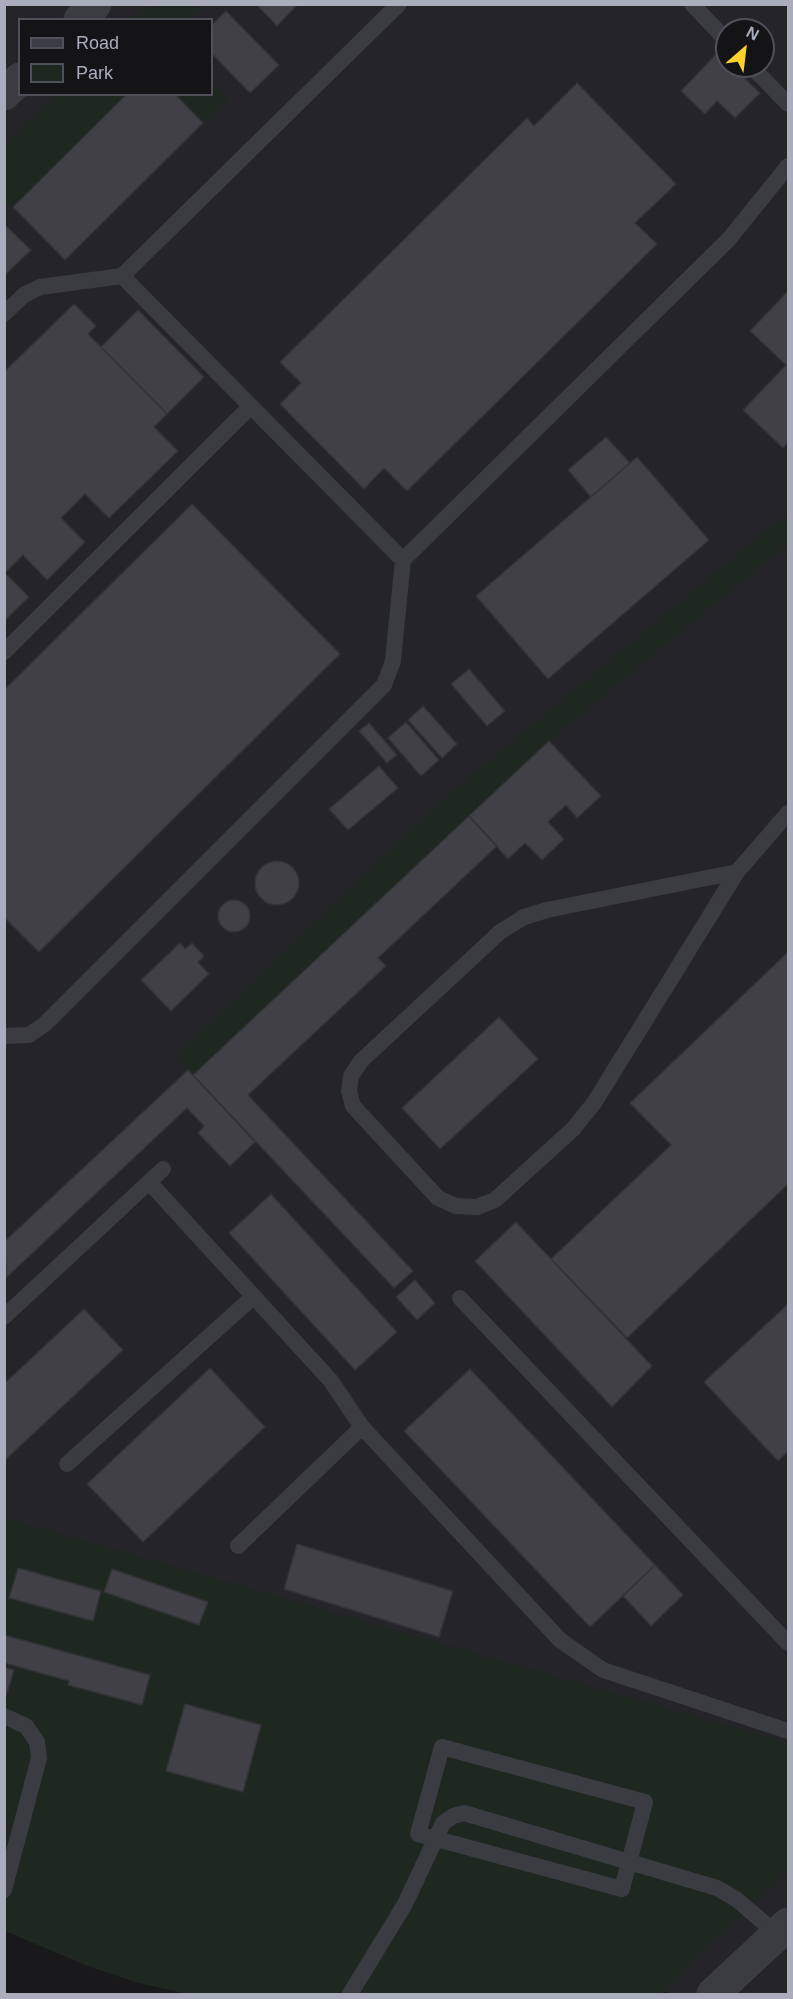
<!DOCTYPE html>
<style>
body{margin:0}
#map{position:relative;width:793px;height:1999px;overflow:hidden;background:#19181b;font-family:Arial,sans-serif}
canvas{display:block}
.frame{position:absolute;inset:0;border:6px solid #a9adbc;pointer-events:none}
.legend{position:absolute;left:18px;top:18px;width:195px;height:78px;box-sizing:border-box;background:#141316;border:2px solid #505158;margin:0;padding:8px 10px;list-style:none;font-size:18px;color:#a9adbc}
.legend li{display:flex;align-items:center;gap:12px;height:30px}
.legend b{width:30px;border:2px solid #505158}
.north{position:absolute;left:715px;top:18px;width:60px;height:60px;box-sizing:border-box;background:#141316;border:2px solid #505158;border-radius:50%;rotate:28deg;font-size:16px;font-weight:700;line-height:24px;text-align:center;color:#a9adbc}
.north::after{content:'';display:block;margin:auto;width:21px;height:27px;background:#ffd12c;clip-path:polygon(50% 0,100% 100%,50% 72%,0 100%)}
</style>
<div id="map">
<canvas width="793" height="1999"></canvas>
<div class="frame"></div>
<ul class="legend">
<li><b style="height:8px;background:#3b3b42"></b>Road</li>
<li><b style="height:16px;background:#1e2720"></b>Park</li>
</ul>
<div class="north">N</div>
</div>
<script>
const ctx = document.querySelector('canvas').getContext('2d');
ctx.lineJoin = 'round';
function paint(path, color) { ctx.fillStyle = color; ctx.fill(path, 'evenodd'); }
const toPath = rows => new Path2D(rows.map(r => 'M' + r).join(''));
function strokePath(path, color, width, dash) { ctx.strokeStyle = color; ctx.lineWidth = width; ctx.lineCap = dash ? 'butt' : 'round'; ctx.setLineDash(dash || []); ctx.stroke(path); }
paint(toPath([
 [4,5,788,5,788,1994,672,1994,5,1812],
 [20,20,212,20,212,94,20,94],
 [727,30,763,30,763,66,727,66]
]), '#252428');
paint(toPath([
 [150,4,203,4,203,5,188,19,134,19],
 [212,82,228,99,203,123,175,95,212,94],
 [56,95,127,95,13,207,5,204,5,144],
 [788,512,788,543,549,741,193,1075,176,1056,444,798],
 [4,1518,788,1743,788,1870,697,1956,662,1994,188,1994,138,1983,85,1965,5,1931]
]), '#1e2720');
const building = toPath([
 [256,4,298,4,277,26,256,4],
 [226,11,279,65,250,93,212,54,212,25,226,11],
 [718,52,727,61,727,66,732,66,760,93,735,118,717,101,705,114,681,91,718,52],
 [577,83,676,184,635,223,657,244,407,491,384,468,364,489,280,404,301,383,280,362,527,118,534,126,577,83],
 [127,94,175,94,203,123,65,260,13,207,127,94],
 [4,224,31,250,4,276,4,224],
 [788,291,788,442,783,448,743,410,786,365,750,331,788,291],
 [74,304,96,326,88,334,167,414,154,427,178,451,109,518,85,494,61,518,85,542,47,580,23,555,5,573,29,597,4,621,4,372,74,304],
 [138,310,204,377,167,414,101,347,138,310],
 [606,437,630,463,591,497,568,470,606,437],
 [637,457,709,540,548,679,476,596,637,457],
 [192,504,340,654,39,952,4,917,4,690,192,504],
 [469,669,505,711,487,726,451,684,469,669],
 [423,706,457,744,442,758,408,720,423,706],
 [406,722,439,760,421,776,388,738,406,722],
 [369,723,397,755,387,763,359,731,369,723],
 [549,741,601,796,577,818,566,805,548,822,564,839,542,860,525,843,508,859,469,816,549,741],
 [379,766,398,788,348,830,329,809,379,766],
 [469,816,497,846,378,958,386,966,248,1095,413,1271,394,1288,193,1075,469,816],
 '255 883a22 22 0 1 1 44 0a22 22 0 1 1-44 0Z',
 '218 916a16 16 0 1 1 32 0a16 16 0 1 1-32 0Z',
 [180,943,185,949,192,943,204,956,198,962,209,974,171,1011,141,980,180,943],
 [788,952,788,1184,627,1338,551,1259,671,1145,630,1103,788,952],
 [499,1017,538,1059,440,1149,402,1108,499,1017],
 [188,1070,255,1142,230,1166,198,1133,204,1126,187,1108,7,1277,4,1242,188,1070],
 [271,1194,397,1332,355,1370,229,1233,271,1194],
 [516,1222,652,1366,612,1407,475,1261,516,1222],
 [415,1280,435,1303,417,1320,396,1297,415,1280],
 [788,1304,788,1451,778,1461,704,1382,788,1304],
 [84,1309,123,1350,4,1461,4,1384,84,1309],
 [210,1368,265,1427,143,1542,87,1484,210,1368],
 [470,1369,655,1565,590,1627,404,1431,470,1369],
 [297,1544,453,1591,439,1637,284,1589,297,1544],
 [655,1565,683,1595,651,1626,623,1596,655,1565],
 [18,1568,101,1591,93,1621,9,1598,18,1568],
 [112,1569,208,1602,199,1625,104,1592,112,1569],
 [4,1635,150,1675,142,1705,68,1685,69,1681,4,1663,4,1635],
 [4,1667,14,1670,4,1703,4,1667],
 [185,1704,261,1725,243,1792,166,1771,185,1704]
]);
paint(building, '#404046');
strokePath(building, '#333237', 1.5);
strokePath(toPath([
 [692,4,727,41],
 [751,66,788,104],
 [122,276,399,4],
 [4,314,24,295,40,287,122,276,403,560,729,239,788,166],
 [4,652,251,406],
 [737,872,547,910,524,917,500,932,361,1061,351,1076,349,1091,353,1106,438,1198,456,1206,477,1207,495,1200,573,1129,594,1103,737,872,788,813],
 [4,1036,29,1035,45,1024,384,685,393,661,403,560],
 [149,1182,331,1381,362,1427,560,1640,603,1670,788,1731],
 [460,1298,788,1643],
 [4,1317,163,1169],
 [67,1464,253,1297],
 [238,1546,362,1427],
 [4,1716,26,1726,37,1742,39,1758,4,1890],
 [442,1747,645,1802,622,1889,418,1834,442,1747],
 [350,1994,405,1904,443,1823,453,1816,464,1813,717,1888,736,1899,777,1934]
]), '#3b3b42', 16);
strokePath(toPath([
 [80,20,95,4],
 [4,94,20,79],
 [713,1994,788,1924]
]), '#3b3b42', 33);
</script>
